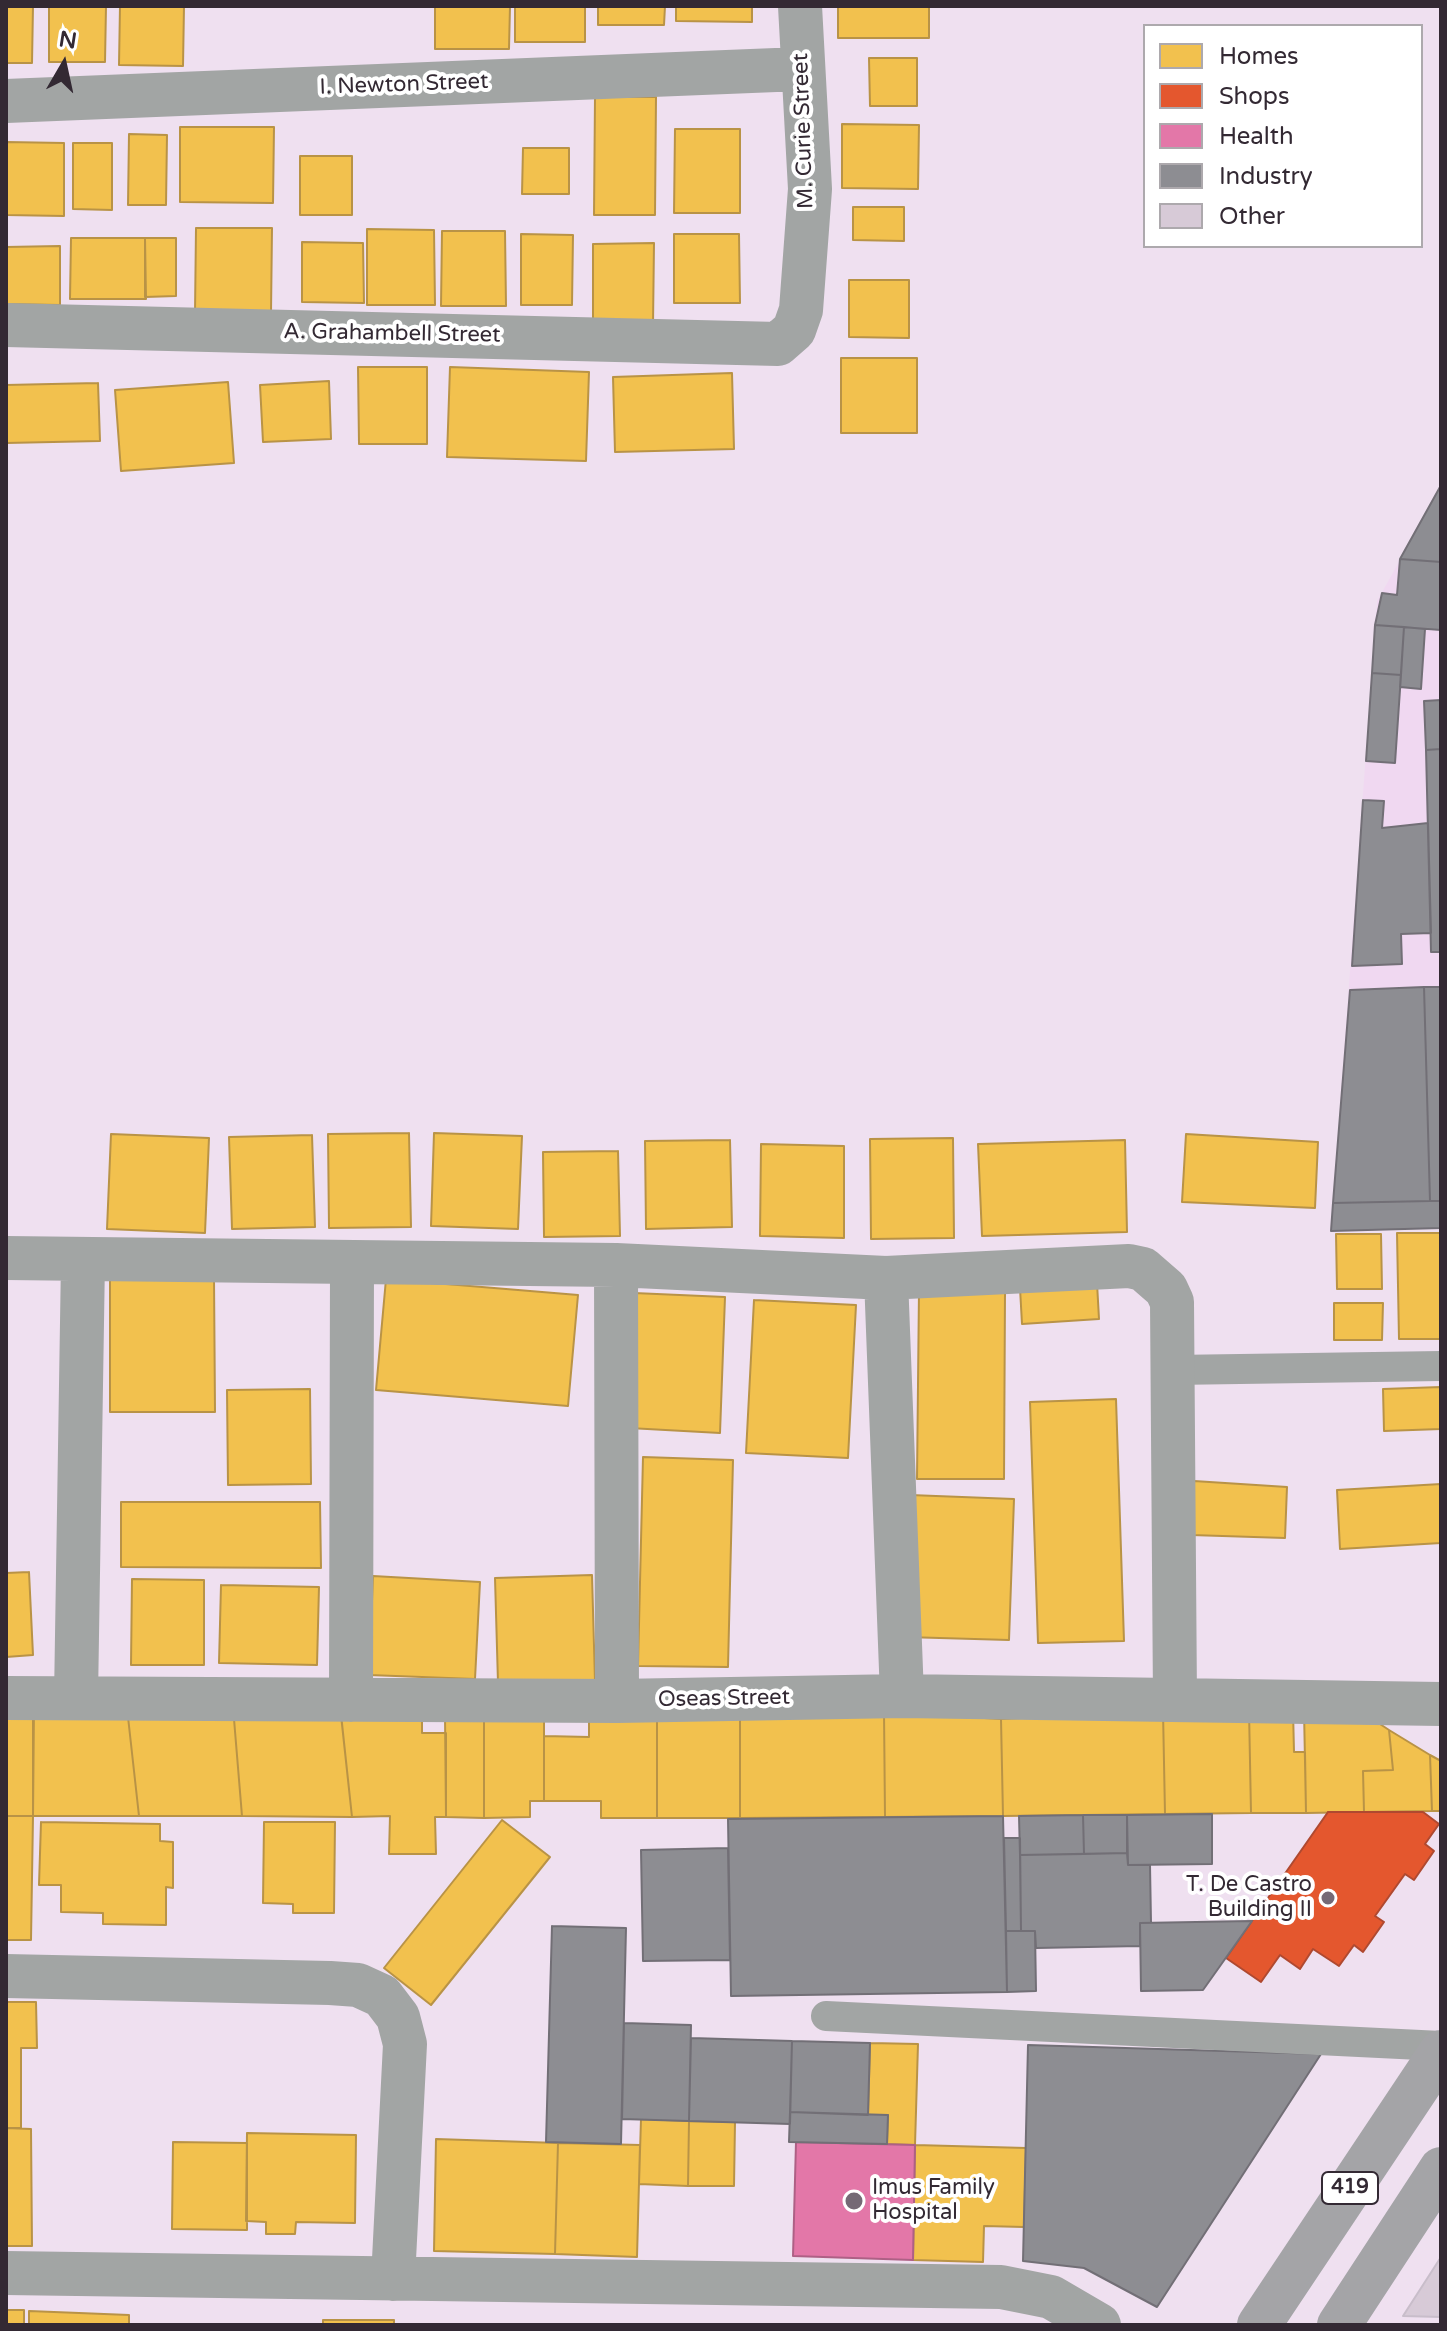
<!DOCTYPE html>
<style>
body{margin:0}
#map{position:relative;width:1447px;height:2331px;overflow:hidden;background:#efe0f0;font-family:"Varela Round",sans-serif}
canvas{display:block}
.frame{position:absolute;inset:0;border:8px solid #332933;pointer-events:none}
.legend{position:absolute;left:1143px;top:24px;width:280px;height:224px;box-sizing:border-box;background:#fff;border:2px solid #ada9ad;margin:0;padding:10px 14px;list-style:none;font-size:24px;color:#332933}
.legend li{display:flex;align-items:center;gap:16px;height:40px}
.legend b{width:40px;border:2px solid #ada9ad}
.north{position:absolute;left:24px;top:24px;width:80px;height:80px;-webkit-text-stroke:6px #fff;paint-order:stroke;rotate:9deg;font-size:22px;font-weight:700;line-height:32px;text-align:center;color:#332933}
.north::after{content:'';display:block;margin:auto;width:28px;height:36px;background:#332933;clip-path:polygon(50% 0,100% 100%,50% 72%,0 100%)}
</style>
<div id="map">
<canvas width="1447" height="2331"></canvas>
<div class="frame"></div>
<ul class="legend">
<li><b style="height:22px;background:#f2c14e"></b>Homes</li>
<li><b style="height:22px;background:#e4572e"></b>Shops</li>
<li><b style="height:22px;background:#e377a8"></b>Health</li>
<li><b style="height:22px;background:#8d8d92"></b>Industry</li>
<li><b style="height:22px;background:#d7cad7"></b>Other</li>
</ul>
<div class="north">N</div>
</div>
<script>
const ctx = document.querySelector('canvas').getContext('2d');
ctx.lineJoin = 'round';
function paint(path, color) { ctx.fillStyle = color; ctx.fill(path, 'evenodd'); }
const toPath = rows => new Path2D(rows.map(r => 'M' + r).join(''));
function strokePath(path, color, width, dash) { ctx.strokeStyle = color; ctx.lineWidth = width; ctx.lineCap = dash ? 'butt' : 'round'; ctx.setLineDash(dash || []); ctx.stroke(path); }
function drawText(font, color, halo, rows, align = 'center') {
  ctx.font = font + ' "Varela Round",sans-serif'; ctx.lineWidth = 8; ctx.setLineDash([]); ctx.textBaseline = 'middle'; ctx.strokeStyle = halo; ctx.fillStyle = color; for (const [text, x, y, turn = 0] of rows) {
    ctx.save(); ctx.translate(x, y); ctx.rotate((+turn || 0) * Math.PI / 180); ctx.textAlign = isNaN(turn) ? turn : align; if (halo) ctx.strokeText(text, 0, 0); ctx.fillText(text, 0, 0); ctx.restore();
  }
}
paint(toPath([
 [1441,487,1441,1228,1331,1231,1377,601]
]), '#f0d8f1');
const homes = toPath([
 [6,6,33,6,32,63,6,63,6,6],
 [49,6,106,6,105,62,49,62,49,6],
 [120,6,184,6,183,66,119,65,120,6],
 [435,6,510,6,509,49,435,49,435,6],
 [515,6,585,6,585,42,515,42,515,6],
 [598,6,665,6,664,25,598,25,598,6],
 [676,6,752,6,752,22,676,21,676,6],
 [838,6,929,6,929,38,838,38,838,6],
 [869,58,917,58,917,106,870,106,869,58],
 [595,97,656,97,655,215,594,215,595,97],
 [842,124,919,125,918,189,842,188,842,124],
 [180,127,274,127,273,203,180,202,180,127],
 [675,129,740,129,740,213,674,213,675,129],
 [129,134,167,135,166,205,128,205,129,134],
 [6,142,64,143,64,216,6,215,6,142],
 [73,143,112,143,112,210,73,209,73,143],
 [523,148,569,148,569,194,522,194,523,148],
 [300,156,352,156,352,215,300,215,300,156],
 [853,207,904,207,904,241,853,240,853,207],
 [196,228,272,228,271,313,195,313,196,228],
 [367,229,434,230,435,305,367,305,367,229],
 [442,231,505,231,506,306,441,306,442,231],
 [521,234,573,235,572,305,521,305,521,234],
 [674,234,739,234,740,303,674,303,674,234],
 [71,238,145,238,146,299,70,299,71,238],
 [145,238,176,238,176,296,145,297,145,238],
 [302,242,363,243,364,303,302,302,302,242],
 [654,243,653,325,593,324,593,244,654,243],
 [60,246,60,305,6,304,6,247,60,246],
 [849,280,909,280,909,338,849,337,849,280],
 [841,358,917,358,917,433,841,433,841,358],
 [358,367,427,367,427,444,359,444,358,367],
 [450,367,589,372,586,461,447,457,450,367],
 [732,373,734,449,615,452,613,377,732,373],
 [329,381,331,439,263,442,260,385,329,381],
 [228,382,234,463,121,471,115,390,228,382],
 [98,383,100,441,6,443,6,385,98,383],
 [409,1133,411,1227,329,1228,328,1134,409,1133],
 [434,1133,522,1136,518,1229,431,1226,434,1133],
 [111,1134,209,1138,205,1233,107,1229,111,1134],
 [1186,1134,1318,1142,1315,1208,1182,1202,1186,1134],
 [312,1135,315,1227,232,1229,229,1137,312,1135],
 [953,1138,954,1238,871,1239,870,1139,953,1138],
 [730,1140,732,1227,646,1229,645,1141,730,1140],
 [1125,1140,1127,1232,982,1236,978,1144,1125,1140],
 [761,1144,844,1146,844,1238,760,1236,761,1144],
 [618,1151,620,1236,544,1237,543,1152,618,1151],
 [1397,1233,1441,1233,1441,1339,1399,1339,1397,1233],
 [1336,1234,1381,1234,1382,1289,1337,1289,1336,1234],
 [110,1278,214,1278,215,1412,110,1412,110,1278],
 [386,1279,578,1295,568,1406,376,1390,386,1279],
 [1097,1283,1099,1319,1022,1324,1020,1288,1097,1283],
 [919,1290,1005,1291,1004,1479,917,1479,919,1290],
 [634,1293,725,1297,720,1433,629,1428,634,1293],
 [754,1300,856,1305,848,1458,746,1453,754,1300],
 [1334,1303,1383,1303,1382,1340,1334,1340,1334,1303],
 [1441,1387,1441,1429,1384,1431,1383,1389,1441,1387],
 [310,1389,311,1484,228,1485,227,1390,310,1389],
 [1116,1399,1124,1641,1038,1643,1030,1402,1116,1399],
 [643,1457,733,1460,728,1667,638,1666,643,1457],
 [1194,1481,1287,1487,1285,1538,1191,1535,1194,1481],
 [1441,1484,1441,1543,1340,1549,1337,1490,1441,1484],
 [910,1495,1014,1499,1009,1640,905,1637,910,1495],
 [121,1502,320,1502,321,1568,121,1567,121,1502],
 [29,1572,33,1655,6,1657,6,1573,29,1572],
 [592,1575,595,1681,498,1683,495,1578,592,1575],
 [373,1576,480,1582,475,1679,369,1675,373,1576],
 [132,1579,204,1580,204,1665,131,1665,132,1579],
 [221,1585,319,1587,317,1665,219,1663,221,1585],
 [34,1706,127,1708,139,1816,33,1816,34,1706],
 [340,1706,352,1817,242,1816,233,1707,340,1706],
 [484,1706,544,1707,544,1801,530,1801,530,1817,484,1818,484,1706],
 [233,1707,242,1816,139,1816,127,1708,233,1707],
 [1356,1708,1389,1730,1393,1770,1363,1771,1364,1812,1306,1813,1304,1710,1356,1708],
 [1249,1710,1251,1813,1165,1814,1163,1711,1249,1710],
 [1249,1710,1293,1710,1294,1752,1305,1752,1306,1813,1251,1813,1249,1710],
 [1163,1711,1165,1814,1003,1816,1001,1719,1163,1711],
 [884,1712,1001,1719,1003,1816,885,1817,884,1712],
 [884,1712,885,1817,740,1818,740,1713,884,1712],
 [6,1713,33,1714,33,1816,6,1816,6,1713],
 [422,1713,422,1733,446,1733,446,1817,435,1817,436,1854,389,1854,390,1816,352,1817,341,1714,422,1713],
 [589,1713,657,1713,657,1818,601,1818,601,1801,544,1801,544,1736,589,1737,589,1713],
 [657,1713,740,1713,740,1818,657,1818,657,1713],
 [445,1716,484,1716,484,1818,446,1817,445,1716],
 [1389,1730,1430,1755,1432,1811,1364,1812,1363,1771,1393,1770,1389,1730],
 [1430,1755,1441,1761,1441,1811,1432,1811,1430,1755],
 [6,1816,33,1816,31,1940,6,1940,6,1816],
 [502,1820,550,1857,431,2005,384,1968,502,1820],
 [41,1822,160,1824,160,1841,173,1842,173,1888,166,1887,166,1925,103,1924,103,1913,61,1912,61,1885,39,1885,41,1822],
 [264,1822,335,1822,334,1913,293,1913,293,1904,263,1903,264,1822],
 [6,2002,36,2002,37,2048,21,2048,21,2128,6,2128,6,2002],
 [870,2043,918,2044,915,2145,887,2144,888,2115,868,2115,870,2043],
 [641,2119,689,2121,688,2186,639,2184,641,2119],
 [689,2121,735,2122,734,2186,688,2186,689,2121],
 [6,2128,31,2129,32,2246,6,2246,6,2128],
 [247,2133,356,2135,355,2223,296,2222,295,2234,266,2234,266,2222,246,2221,247,2133],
 [436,2139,558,2143,555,2254,434,2251,436,2139],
 [173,2142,247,2143,247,2230,172,2229,173,2142],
 [558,2143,640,2145,637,2257,555,2254,558,2143],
 [915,2145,1026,2148,1024,2227,984,2226,983,2262,913,2260,915,2145],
 [6,2310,24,2310,24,2325,6,2325,6,2310],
 [29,2311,129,2315,129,2325,29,2325,29,2311],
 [323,2320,394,2320,394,2325,323,2325,323,2320]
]);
paint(homes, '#f2c14e');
strokePath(homes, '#b99346', 2);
const shops = toPath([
 [1328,1812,1423,1812,1439,1824,1425,1844,1434,1851,1414,1880,1405,1874,1375,1916,1384,1922,1363,1952,1354,1945,1339,1966,1313,1949,1300,1969,1280,1955,1261,1982,1226,1958,1328,1812]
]);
paint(shops, '#e4572e');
strokePath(shops, '#af4930', 2);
const health = toPath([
 [796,2142,915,2145,913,2260,793,2256,796,2142]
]);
paint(health, '#e377a8');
strokePath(health, '#ae6085', 2);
const industry = toPath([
 [1440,487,1441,562,1400,559,1440,487],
 [1400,559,1441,562,1441,630,1375,625,1382,593,1397,595,1400,559],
 [1375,625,1404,627,1401,675,1372,673,1375,625],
 [1404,627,1425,629,1421,689,1400,687,1404,627],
 [1372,673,1401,675,1395,763,1366,761,1372,673],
 [1441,700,1441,749,1426,750,1424,701,1441,700],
 [1441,749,1441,952,1431,952,1426,750,1441,749],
 [1363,800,1384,801,1382,828,1428,823,1431,933,1401,934,1402,964,1352,966,1363,800],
 [1424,987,1441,987,1441,1201,1430,1201,1424,987],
 [1424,987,1430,1201,1333,1203,1350,990,1424,987],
 [1430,1201,1441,1201,1441,1228,1331,1231,1333,1203,1430,1201],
 [1212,1814,1212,1864,1128,1865,1127,1815,1212,1814],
 [1083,1815,1127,1815,1127,1853,1084,1854,1083,1815],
 [1083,1815,1084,1854,1020,1855,1019,1816,1083,1815],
 [1003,1816,1007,1992,731,1996,728,1819,1003,1816],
 [1004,1838,1020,1838,1021,1931,1006,1931,1004,1838],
 [728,1848,730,1960,643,1961,641,1850,728,1848],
 [1127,1853,1128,1865,1150,1865,1151,1923,1140,1923,1140,1946,1036,1948,1035,1931,1021,1931,1020,1855,1127,1853],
 [1252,1921,1203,1990,1141,1991,1140,1923,1252,1921],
 [552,1926,626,1928,621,2144,546,2142,552,1926],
 [1006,1931,1035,1931,1036,1991,1007,1992,1006,1931],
 [624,2023,691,2025,689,2121,622,2119,624,2023],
 [691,2038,792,2041,790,2124,689,2121,691,2038],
 [792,2041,870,2043,868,2115,790,2112,792,2041],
 [1028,2045,1321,2054,1157,2307,1084,2268,1023,2261,1028,2045],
 [790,2112,888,2115,887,2144,789,2142,790,2112]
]);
paint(industry, '#8d8d92');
strokePath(industry, '#726f76', 2);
const building = toPath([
 [1441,2257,1441,2317,1403,2316,1441,2257]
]);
paint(building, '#d7cad7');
strokePath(building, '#c8bdca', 2);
strokePath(toPath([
 [1173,1370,1441,1366],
 [826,2016,1441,2046]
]), '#a2a5a4', 30);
strokePath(toPath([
 [6,101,801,69],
 [6,325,778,344,794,330,801,310,810,189,800,6],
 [6,1258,616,1265,886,1278,1129,1266,1143,1269,1166,1289,1172,1302,1175,1700],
 [616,1265,617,1701],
 [886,1278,902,1696],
 [6,1698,617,1701,902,1696,1441,1704],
 [76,1698,83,1260],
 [351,1700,352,1264],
 [6,1976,330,1983,358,1985,382,1996,398,2017,405,2044,393,2279],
 [6,2273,1001,2287,1051,2297,1099,2325]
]), '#a2a5a4', 44);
strokePath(toPath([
 [1259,2325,1441,2052],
 [1339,2325,1441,2169]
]), '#a4a4a7', 44);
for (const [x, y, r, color] of [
 [1328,1898,8,"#756975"],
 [854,2201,10,"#756975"]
]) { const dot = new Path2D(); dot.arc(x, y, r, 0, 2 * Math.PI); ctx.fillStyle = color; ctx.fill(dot); strokePath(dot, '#fff', 3); }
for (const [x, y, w] of [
 [1350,2188,56]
]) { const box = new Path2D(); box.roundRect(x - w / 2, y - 16, w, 32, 6); ctx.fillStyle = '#fff'; ctx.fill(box); strokePath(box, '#332933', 2); }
drawText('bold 20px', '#332933', null, [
 ["419",1350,2188]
]);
drawText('22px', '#332933', '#fff', [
 ["I. Newton Street",404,85,-2],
 ["M. Curie Street",804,131,-92],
 ["A. Grahambell Street",392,334,1],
 ["Oseas Street",724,1699,-1]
]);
drawText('22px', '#332933', '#fff', [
 ["T. De Castro",1312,1885],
 ["Building II",1312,1910],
 ["Imus Family",872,2188,"left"],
 ["Hospital",872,2213,"left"]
], 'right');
</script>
